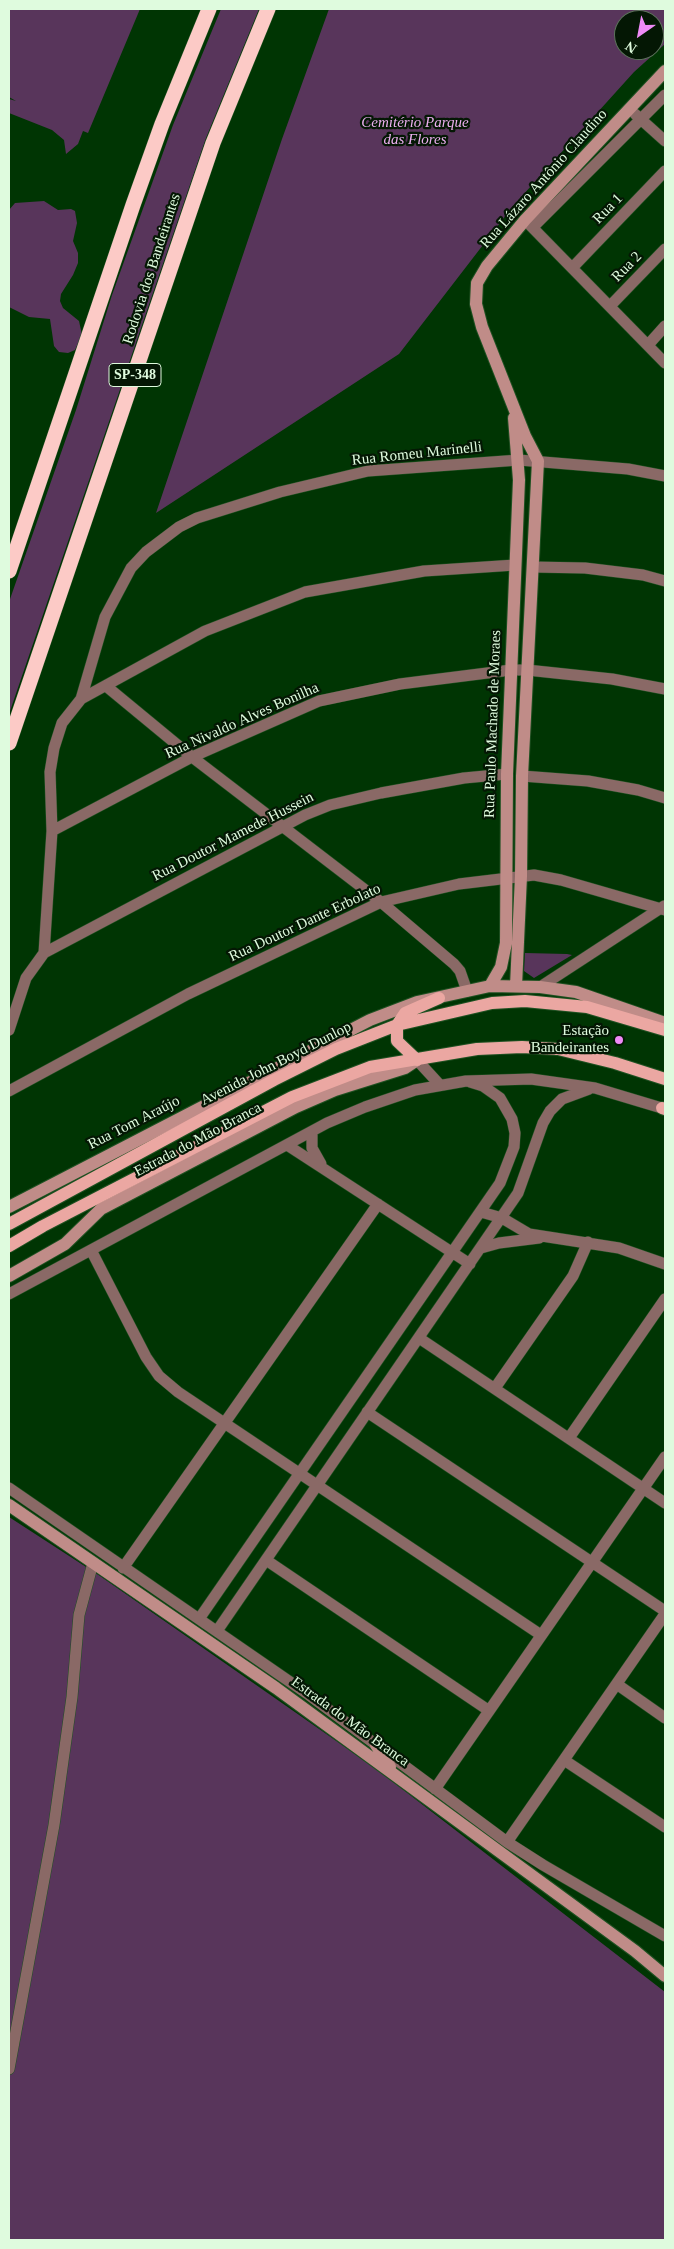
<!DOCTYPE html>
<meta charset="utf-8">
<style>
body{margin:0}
#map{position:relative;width:674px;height:2249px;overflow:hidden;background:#003503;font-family:Georgia,serif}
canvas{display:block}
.frame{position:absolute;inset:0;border:10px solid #dffbde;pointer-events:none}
.north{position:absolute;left:614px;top:10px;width:50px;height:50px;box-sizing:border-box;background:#041704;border:1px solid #5c725b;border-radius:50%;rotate:213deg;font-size:14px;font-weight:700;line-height:20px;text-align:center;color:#dffbde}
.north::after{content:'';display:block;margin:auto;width:18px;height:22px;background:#ef8bf7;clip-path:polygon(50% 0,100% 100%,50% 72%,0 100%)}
</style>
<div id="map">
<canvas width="674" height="2249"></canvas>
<div class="frame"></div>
<div class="north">N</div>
</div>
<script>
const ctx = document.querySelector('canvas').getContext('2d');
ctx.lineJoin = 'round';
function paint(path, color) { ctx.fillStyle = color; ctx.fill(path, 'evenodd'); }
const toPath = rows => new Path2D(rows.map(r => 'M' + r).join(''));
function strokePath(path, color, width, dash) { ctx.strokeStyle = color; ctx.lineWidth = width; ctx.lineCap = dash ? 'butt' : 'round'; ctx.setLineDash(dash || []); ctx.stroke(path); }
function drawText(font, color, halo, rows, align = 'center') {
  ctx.font = font + ' Georgia,serif'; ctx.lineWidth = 4.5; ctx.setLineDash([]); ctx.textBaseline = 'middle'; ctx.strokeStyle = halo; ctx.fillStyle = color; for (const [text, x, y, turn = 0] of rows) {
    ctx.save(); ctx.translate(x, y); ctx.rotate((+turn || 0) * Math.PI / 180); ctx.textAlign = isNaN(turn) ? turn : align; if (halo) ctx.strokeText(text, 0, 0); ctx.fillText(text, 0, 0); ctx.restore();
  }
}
paint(toPath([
 [9,9,140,9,88,133,83,131,78,144,66,154,64,140,52,130,9,113,9,99,16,101,9,97],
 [221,9,259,9,206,138,9,714,9,602,76,410,112,295,173,125],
 [329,9,665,9,665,44,634,72,513,206,399,354,156,513,282,139],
 [624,20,654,20,654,50,624,50],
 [44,201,58,210,71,209,75,211,77,223,73,241,78,253,78,263,73,275,61,294,60,301,63,308,79,321,82,335,75,350,68,353,59,352,54,346,50,319,29,317,9,307,9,210,15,203],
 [525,953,567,954,572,955,534,978,524,971],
 [9,1517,100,1576,375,1768,665,1992,665,2240,9,2240]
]), '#58355b');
const street = toPath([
 [635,114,665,141],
 [525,220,665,363],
 [533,227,665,95],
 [573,267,665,171],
 [611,305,665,249],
 [648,345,665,326],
 [533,567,585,568,643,575,665,581],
 [106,686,192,757,381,902,454,964,460,971,467,991],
 [81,699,205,631,305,592,424,571,515,565],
 [522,776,588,781,638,790,665,798],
 [52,831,192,757,319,701,400,684,511,670,527,670,612,679,665,689],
 [44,953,305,815,330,805,381,793,464,778,507,774],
 [540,987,664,906],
 [9,1030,26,978,44,953,52,831,50,772,54,748,62,723,81,699,105,617,131,568,146,552,179,527,197,518,280,492,368,471,519,460,628,469,665,476],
 [417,1060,439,1084],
 [9,1091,188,994,381,902,459,884,534,875,561,880,665,910],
 [312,1132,312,1148,321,1164],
 [287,1145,470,1264],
 [481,1212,502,1218,529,1234,619,1248,665,1264],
 [481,1248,499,1243,539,1238],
 [91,1250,146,1357,159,1376,178,1392,541,1635],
 [9,1294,327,1123,365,1107,415,1090,466,1081,531,1079,595,1088,665,1109],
 [419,1338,665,1503],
 [495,1388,573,1276,588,1242],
 [367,1412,665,1611],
 [569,1438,665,1299],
 [9,1488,309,1695,507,1842,543,1865,665,1936],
 [266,1560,488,1710],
 [123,1568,378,1204],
 [199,1619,500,1183,514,1147,515,1133,512,1119,500,1098,483,1086,470,1082],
 [217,1631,518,1193,543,1123,550,1111,562,1099,589,1089],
 [618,1685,665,1718],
 [564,1760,665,1827],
 [435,1789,665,1457],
 [507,1842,665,1614],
 [9,2069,54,1825,72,1697,79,1615,93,1563]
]);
const secondary = toPath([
 [490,986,501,967,506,943,507,774,519,480,514,418],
 [516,986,521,876,522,776,538,461,525,436,482,327,476,304,477,283,487,266,525,220,665,71],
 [9,1207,370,1020,417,1002,490,986,540,987,576,992,665,1023],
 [9,1276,65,1244,101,1209,296,1107,335,1090,405,1068,417,1060],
 [9,1505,276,1688,635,1951,665,1976],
 [376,1745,390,1767]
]);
const primary = toPath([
 [417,1060,397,1041,397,1025,405,1013,439,998],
 [662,1108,665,1109],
 [9,1224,274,1080,336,1049,397,1025,492,1003,525,1001,587,1007,665,1030],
 [9,1246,43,1226,292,1097,370,1067,477,1049,522,1047,558,1049,615,1063,665,1079]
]);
const highway = toPath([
 [9,571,133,205,162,124,209,9],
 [9,743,213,143,268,9]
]);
strokePath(street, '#1f5122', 12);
strokePath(secondary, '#1f5122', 14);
strokePath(primary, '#1f5122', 14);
strokePath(highway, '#1f5122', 16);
strokePath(street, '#8a6966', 11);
strokePath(secondary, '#c08c88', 12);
strokePath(primary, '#eba7a2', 12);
strokePath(highway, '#fccac6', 15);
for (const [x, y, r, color] of [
 [619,1040,5,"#ef8bf7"]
]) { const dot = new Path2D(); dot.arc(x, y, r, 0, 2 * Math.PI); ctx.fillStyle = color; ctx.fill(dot); strokePath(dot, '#041704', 2); }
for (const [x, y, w] of [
 [135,375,52]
]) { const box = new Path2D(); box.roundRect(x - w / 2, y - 11.5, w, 23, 4); ctx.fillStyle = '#041704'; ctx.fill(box); strokePath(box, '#dffbde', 1); }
drawText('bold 14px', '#dffbde', null, [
 ["SP-348",135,375]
]);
drawText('italic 15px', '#ecaff0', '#041704', [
 ["Cemitério Parque",415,123],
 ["das Flores",415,140]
]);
drawText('15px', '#dffbde', '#041704', [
 ["Rua Lázaro Antônio Claudino",544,179,-48],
 ["Rua 1",608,209,-46],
 ["Rua 2",627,267,-46],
 ["Rodovia dos Bandeirantes",152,269,-72],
 ["Rua Romeu Marinelli",417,454,-6],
 ["Rua Nivaldo Alves Bonilha",242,721,-24],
 ["Rua Paulo Machado de Moraes",493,724,-88],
 ["Rua Doutor Mamede Hussein",233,837,-27],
 ["Rua Doutor Dante Erbolato",305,923,-25],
 ["Avenida John Boyd Dunlop",276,1064,-27],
 ["Rua Tom Araújo",134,1123,-27],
 ["Estrada do Mão Branca",198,1140,-28],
 ["Estrada do Mão Branca",350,1722,36]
]);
drawText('15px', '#dffbde', '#041704', [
 ["Estação",609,1031],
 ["Bandeirantes",609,1048]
], 'right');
</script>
